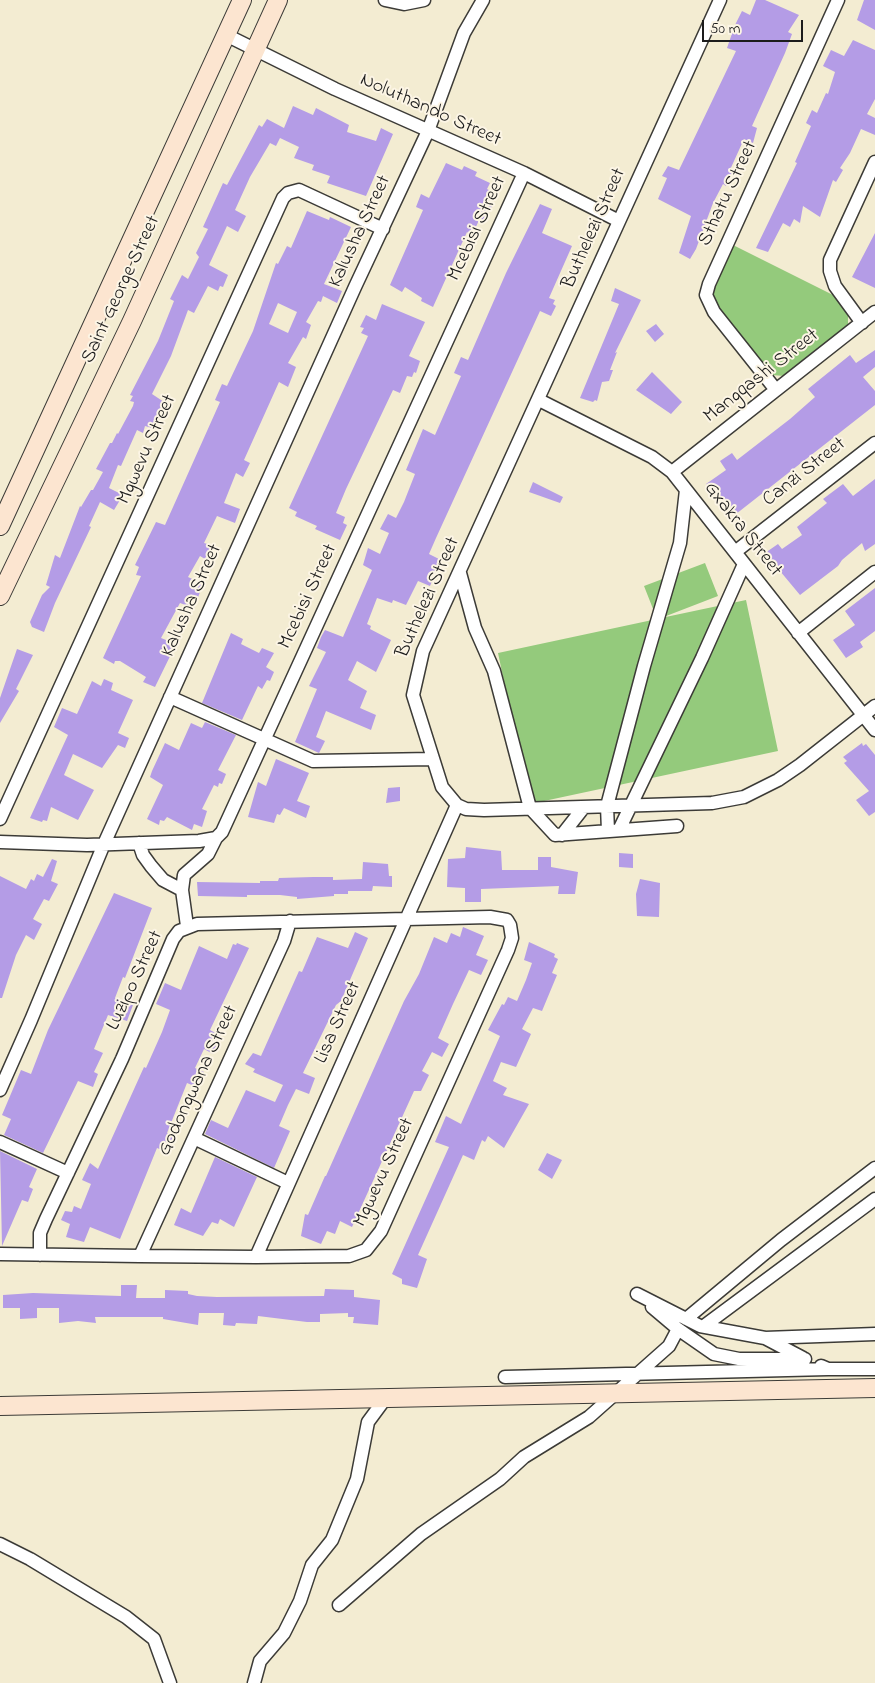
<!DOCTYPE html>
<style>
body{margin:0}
#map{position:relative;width:875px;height:1683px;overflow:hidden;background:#f3ecd2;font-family:"Indie Flower",sans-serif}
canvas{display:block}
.scale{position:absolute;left:702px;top:20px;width:101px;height:22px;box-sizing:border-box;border:2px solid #1c1c1c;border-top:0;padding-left:6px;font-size:15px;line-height:18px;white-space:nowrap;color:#1c1c1c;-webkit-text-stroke:4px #fcf5e5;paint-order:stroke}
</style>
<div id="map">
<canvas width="875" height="1683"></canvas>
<div class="scale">50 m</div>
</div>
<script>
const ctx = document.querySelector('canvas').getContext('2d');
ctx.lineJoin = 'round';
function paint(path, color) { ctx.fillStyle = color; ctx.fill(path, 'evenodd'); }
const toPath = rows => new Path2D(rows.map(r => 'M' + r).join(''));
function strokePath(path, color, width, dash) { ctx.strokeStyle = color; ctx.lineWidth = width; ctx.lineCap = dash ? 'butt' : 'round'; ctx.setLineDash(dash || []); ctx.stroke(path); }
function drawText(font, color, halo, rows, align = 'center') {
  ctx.font = font + ' "Indie Flower",sans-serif'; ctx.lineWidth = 4; ctx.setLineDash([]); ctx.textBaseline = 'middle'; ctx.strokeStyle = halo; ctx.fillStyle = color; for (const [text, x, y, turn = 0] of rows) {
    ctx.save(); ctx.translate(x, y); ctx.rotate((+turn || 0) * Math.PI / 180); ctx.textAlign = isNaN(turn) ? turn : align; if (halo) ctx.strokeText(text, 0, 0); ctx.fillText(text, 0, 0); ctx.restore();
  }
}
paint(toPath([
 [733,245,835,296,848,314,848,325,784,376,772,375,714,305,711,297,713,284],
 [705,563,718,596,661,618,746,600,778,751,530,804,498,653,657,619,644,586]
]), '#94ca7c');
paint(toPath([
 [756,0,765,0,799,15,788,32,792,34,785,53,752,126,757,128,753,143,744,139,729,172,732,173,726,186,723,184,713,203,696,249,690,259,679,253,691,216,658,199,667,178,662,176,668,166,679,170,736,51,727,48,735,25,742,11,750,15],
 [864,0,875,0,875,30,857,20],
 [853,40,875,50,875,99,867,114,875,118,875,135,861,129,850,153,840,168,843,170,836,182,833,180,820,217,803,206,800,223,794,219,790,227,783,223,768,252,756,248,797,163,795,162,811,126,806,123,812,110,817,113,826,93,828,94,835,72,823,66,831,50,844,56],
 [293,106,313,115,316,108,349,125,347,132,376,141,381,128,393,134,366,196,327,183,330,176,312,170,314,165,294,158,299,147,280,138,276,146,270,143,250,177,235,210,246,216,238,232,227,226,209,265,228,275,223,287,220,286,218,291,208,286,194,313,188,310,171,356,152,394,164,402,152,428,145,426,143,433,137,430,121,466,118,465,109,488,123,495,114,510,100,502,89,526,91,527,55,603,44,632,32,627,30,622,42,595,50,587,46,585,55,555,60,558,80,506,81,507,91,490,93,490,103,472,96,469,110,443,112,443,117,433,118,434,133,406,134,402,130,401,133,396,130,395,158,341,174,301,170,299,182,275,188,279,199,257,196,253,208,229,203,227,223,183,227,185,259,125,262,127,267,119,284,128],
 [446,163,462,170,464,166,477,172,475,176,490,183,487,189,492,192,487,204,492,206,485,221,480,218,475,229,472,227,469,234,467,232,433,307,421,301,422,298,405,287,402,292,390,285,423,210,416,207,421,194,429,198],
 [540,204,552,209,542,233,572,246,549,298,555,300,553,304,556,306,551,316,540,311,436,538,429,554,441,560,430,586,418,581,406,605,393,600,392,603,377,598,367,624,371,626,370,629,391,640,376,672,357,661,348,680,367,691,360,708,376,715,371,730,326,711,316,737,325,741,319,753,295,742,317,689,309,686,326,652,317,648,321,637,325,630,343,637,372,570,363,565,368,548,380,554,389,533,380,529,388,514,396,518,404,502,415,474,406,470,423,429,435,435,461,376,454,373,461,357,468,360,506,273],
 [307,211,329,220,330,217,351,227,324,284,342,291,337,303,323,296,321,302,318,301,306,322,311,325,306,339,303,337,288,363,296,367,288,387,279,382,244,460,250,463,243,477,236,473,224,503,240,509,235,523,217,516,204,543,211,545,205,559,200,556,188,577,203,584,194,608,180,603,161,638,176,644,155,687,143,682,146,677,120,661,115,661,114,664,103,658,141,576,136,575,139,567,135,565,156,522,165,525,220,402,215,400,222,384,227,386,253,331,276,263,278,264,287,246,291,248],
 [278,303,297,312,288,333,269,324],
 [875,233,875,288,852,277],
 [615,288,641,300,615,353,617,352,610,370,613,370,609,381,602,382,597,401,595,400,593,402,580,398,619,304,611,301],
 [382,304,425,322,409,356,420,361,416,373,414,372,412,377,407,376,400,393,393,390,346,489,336,513,345,517,343,523,347,525,340,540,315,529,317,526,295,516,297,512,289,508,368,336,361,333,364,328,360,327,366,315,376,320],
 [656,324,664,334,655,342,646,331],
 [875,350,875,367,863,377,875,391,875,405,736,514,706,484,726,470,720,461,732,453,737,460,790,419,815,397,808,389,850,355,856,363],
 [652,372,682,402,671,414,636,390],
 [875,479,875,544,865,551,862,543,842,560,838,566,800,595,765,553,778,544,782,549,802,535,797,527,827,503,823,499,843,484,853,496],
 [533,482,563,497,560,503,529,492],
 [875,588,875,631,860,642,863,647,846,658,833,640,855,625,845,611],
 [231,633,243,639,241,644,259,653,262,648,274,653,266,667,274,672,270,681,267,680,262,689,258,686,242,720,202,703],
 [17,649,33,655,16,689,19,691,0,723,0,698],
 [104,679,113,683,111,690,133,700,118,733,129,738,125,748,118,745,102,768,73,754,64,775,94,790,78,820,51,807,47,821,43,820,42,822,30,818,68,735,54,727,62,708,77,714,92,681,101,686],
 [205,722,236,735,218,770,226,774,222,784,219,783,218,787,214,785,202,809,207,811,202,827,194,824,192,830,167,817,164,821,160,820,159,825,147,819,163,785,150,777,152,771,165,743,179,750,191,723,202,728],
 [862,743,863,746,866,744,875,755,875,812,869,816,856,800,869,791,844,763,847,761,843,757],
 [276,759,309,773,297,801,310,806,306,818,284,808,280,815,277,814,274,823,248,817,258,782,266,786],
 [400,787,400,801,386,803,388,788],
 [466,847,501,851,502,870,538,870,538,857,551,857,551,867,578,872,575,894,558,894,559,886,481,889,481,902,465,902,465,888,447,887,448,859,465,858],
 [619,853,633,854,633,868,619,867],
 [52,859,57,861,51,881,58,884,49,901,44,899,33,919,42,924,34,940,26,935,16,955,2,998,0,998,0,876,26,889,31,879,34,881,37,874,43,877],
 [363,862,388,864,389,876,392,876,392,887,373,886,372,891,348,891,348,894,334,894,334,896,297,899,297,897,280,895,247,895,247,897,198,896,197,882,260,883,260,881,278,881,279,878,313,877,333,877,333,880,362,879],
 [640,879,660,883,659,917,637,916,636,894],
 [114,893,152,908,125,978,123,977,115,998,133,1005,127,1021,108,1015,94,1049,103,1053,94,1072,98,1074,93,1087,78,1081,43,1153,4,1135,11,1119,2,1115,21,1070,31,1074,48,1030],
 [463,927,484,936,476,955,488,960,481,975,469,970,453,1004,438,1038,449,1044,442,1057,432,1052,422,1071,429,1075,421,1091,414,1091,352,1227,340,1221,335,1234,327,1231,321,1244,301,1236,305,1214,308,1215,325,1176,326,1176,404,1001,419,974,434,937,447,943,451,933,460,937],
 [355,932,368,938,341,1001,336,1005,303,1073,315,1078,309,1094,296,1089,288,1105,279,1126,290,1131,274,1168,205,1134,211,1120,228,1128,246,1090,275,1102,283,1085,253,1072,255,1069,245,1064,253,1053,261,1056,299,971,302,972,317,937,348,948],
 [529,942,555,954,554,957,558,959,552,973,557,975,542,1011,533,1008,522,1029,531,1034,516,1067,501,1062,493,1081,507,1088,503,1095,529,1104,504,1148,488,1136,485,1142,482,1140,474,1160,463,1155,418,1255,427,1259,417,1288,402,1284,402,1279,392,1274,449,1147,435,1142,446,1116,461,1124,500,1036,488,1030,502,1004,504,1005,508,997,517,1001,526,980,532,963,524,960],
 [237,943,249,948,210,1030,221,1036,213,1054,204,1049,195,1068,204,1072,199,1088,187,1083,167,1133,173,1136,167,1152,157,1148,120,1239,90,1227,84,1242,66,1237,70,1224,61,1220,65,1211,72,1212,74,1206,81,1209,91,1184,82,1180,90,1163,98,1169,144,1067,146,1068,162,1032,170,1010,156,1004,165,983,181,990,199,946,227,959,233,944,236,945],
 [0,1151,37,1169,29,1187,33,1189,28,1202,22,1200,2,1246],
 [547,1153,562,1160,552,1179,538,1170],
 [215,1157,257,1177,234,1227,220,1219,218,1224,212,1222,203,1236,174,1225,181,1208,191,1213],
 [121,1285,137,1285,136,1298,165,1298,165,1290,188,1291,188,1294,197,1296,217,1297,324,1296,325,1289,354,1290,354,1297,380,1300,378,1325,353,1323,354,1317,348,1317,348,1313,320,1314,320,1322,307,1322,258,1316,257,1324,236,1323,235,1326,223,1325,224,1313,199,1313,198,1325,163,1319,163,1317,95,1317,96,1323,78,1321,59,1323,59,1308,37,1308,37,1318,20,1319,20,1308,3,1308,3,1295,33,1293,121,1296]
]), '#b49ce6');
const minor = toPath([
 [385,0,404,4,424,0],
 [720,0,423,651,413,695,442,787,457,805,466,809,484,810,712,803,744,797,778,780,800,765,875,706],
 [226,35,335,89,524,173,619,221],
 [862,323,835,286,830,271,830,260,875,162],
 [776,390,714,312,706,295,709,284,838,0],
 [539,400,652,457,672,472,875,730],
 [672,472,875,312],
 [735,552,875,443],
 [460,573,475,628,494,671,530,808,555,835,677,826],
 [798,633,875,572],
 [170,697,313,761,432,759],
 [0,819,283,198,288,193,299,190,383,229],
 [619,830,702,658,744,564],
 [608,831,607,806,644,666,680,543,686,490],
 [562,835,584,807],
 [0,842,87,845,199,841,216,838,222,832,524,173],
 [139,843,143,855,151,866,163,880,182,890],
 [187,926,182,890,184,875,208,854,216,838],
 [0,1090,31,1020,104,844,355,287,428,131,464,33,483,0],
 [194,1138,288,1183],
 [0,1142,68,1173],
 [0,1254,140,1256,256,1257,349,1256,366,1250,381,1231,508,950,512,938,510,925,507,920,490,917,197,924,179,931,173,939,122,1059,46,1219,40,1233,40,1255],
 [140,1256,284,941,290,921],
 [256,1257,457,805],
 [637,1294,700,1326,765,1338,875,1334],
 [652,1307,678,1329,714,1354,739,1359,805,1359],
 [686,1319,781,1240,875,1168],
 [704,1326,875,1199],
 [765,1338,803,1358],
 [821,1366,828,1369,875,1369],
 [505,1377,828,1369],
 [0,1544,30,1559,126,1617,154,1639,170,1683],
 [339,1605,421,1534,500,1479,524,1457,589,1417,669,1346,678,1329],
 [254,1683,260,1661,284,1633,300,1601,312,1565,332,1540,357,1479,368,1422,385,1399]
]);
const secondary = toPath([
 [0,526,242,0],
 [0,596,132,321,278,0],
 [0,1406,875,1388]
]);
strokePath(minor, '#3c3b37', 15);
strokePath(secondary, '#3c3b37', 20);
strokePath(minor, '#fff', 12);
strokePath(secondary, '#fce5d0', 18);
drawText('20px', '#1c1c1c', '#fcf5e5', [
 ["Noluthando Street",430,111,24],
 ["Sthatu Street",729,194,-65],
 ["Mcebisi Street",478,229,-65],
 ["Buthelezi Street",595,229,-66],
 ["Kalusha Street",361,232,-65],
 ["Saint George Street",122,290,-65],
 ["Mangqashi Street",762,377,-38],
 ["Mgwevu Street",148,450,-66],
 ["Canzi Street",805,473,-38],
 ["Gxakra Street",742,530,52],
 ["Mcebisi Street",309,597,-65],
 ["Buthelezi Street",429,598,-66],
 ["Kalusha Street",193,601,-66],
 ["Luzipo Street",136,981,-65],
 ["Lisa Street",339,1023,-66],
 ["Godongwana Street",199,1081,-65],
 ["Mgwevu Street",385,1173,-65]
]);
</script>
